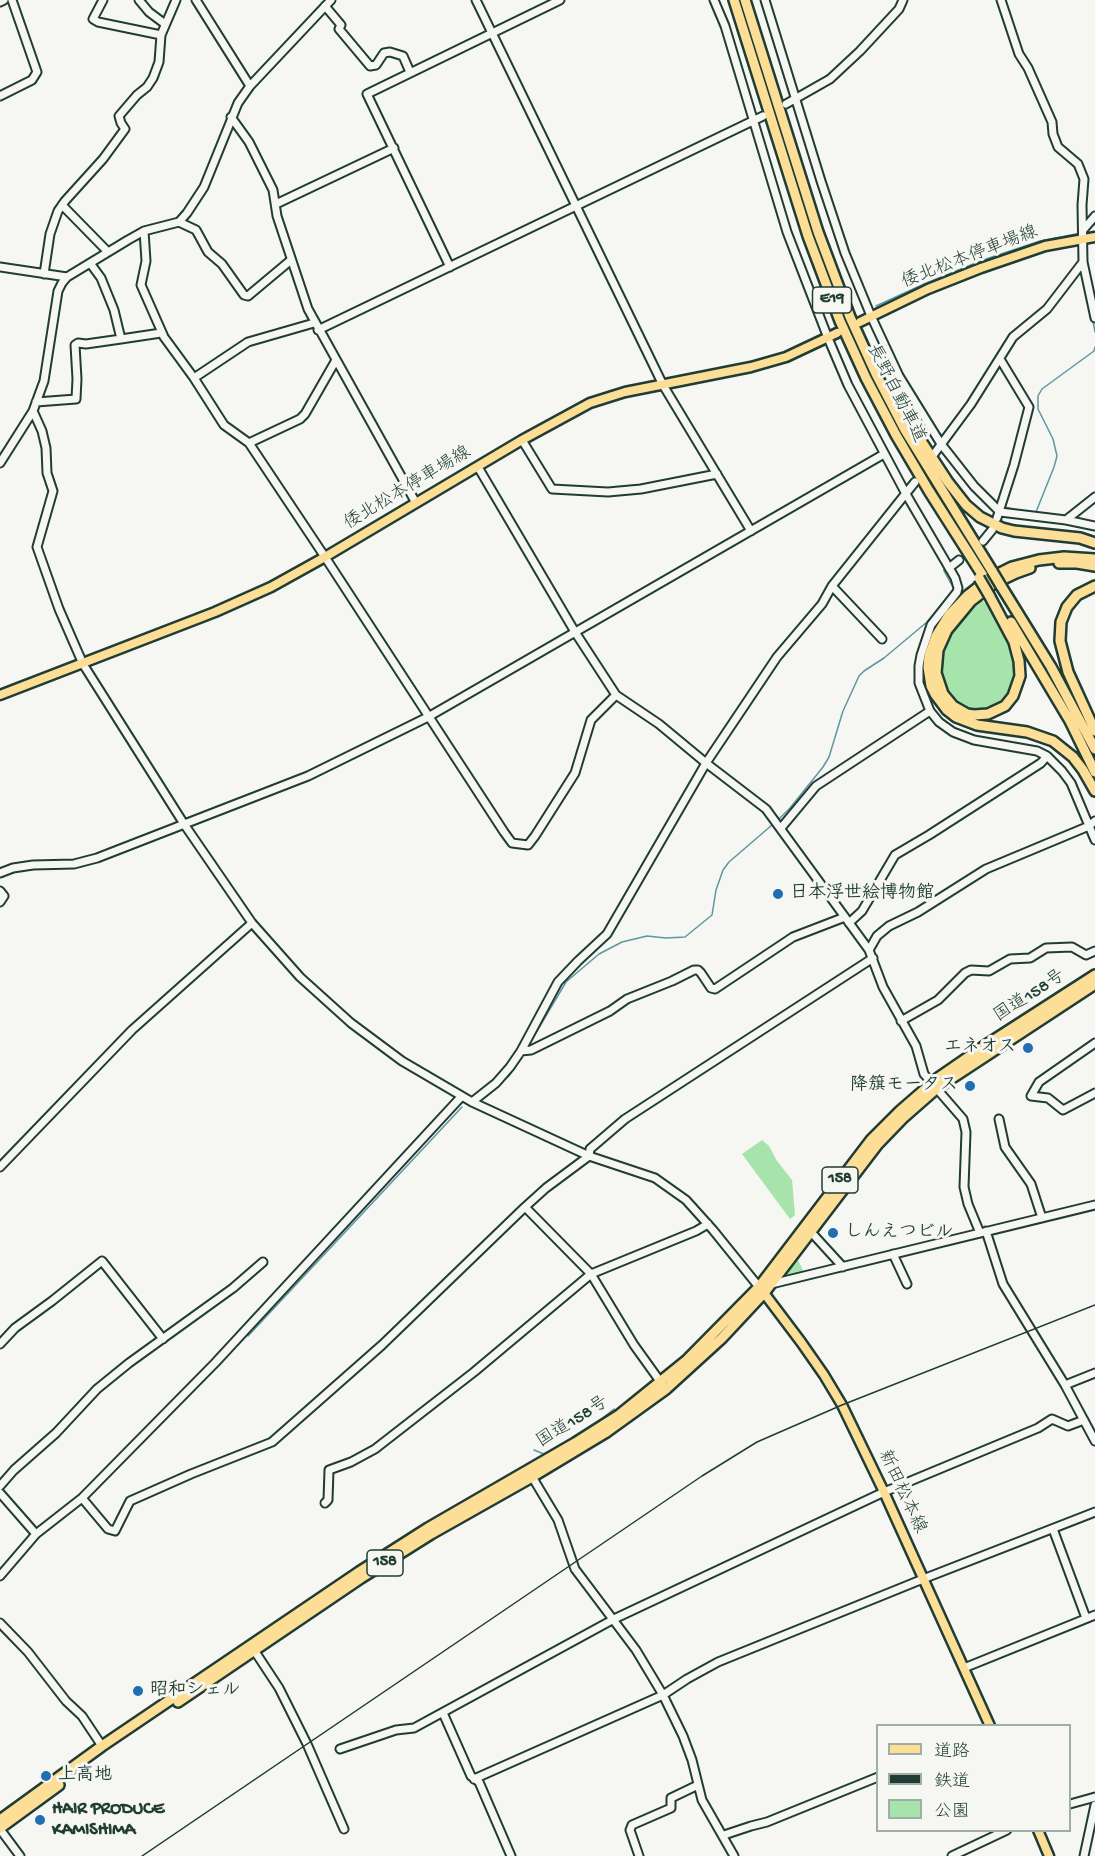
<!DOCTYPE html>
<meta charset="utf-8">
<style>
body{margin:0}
#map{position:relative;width:1095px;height:1856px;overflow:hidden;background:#f6f6f2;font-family:"Gochi Hand","Klee One",sans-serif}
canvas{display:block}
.legend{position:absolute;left:876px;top:1724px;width:195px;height:108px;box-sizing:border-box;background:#f6f6f2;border:2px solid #a0aca6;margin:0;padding:8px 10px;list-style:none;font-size:18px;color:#1f3d34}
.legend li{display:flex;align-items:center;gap:12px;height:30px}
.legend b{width:30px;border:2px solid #a0aca6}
</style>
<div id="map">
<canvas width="1095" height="1856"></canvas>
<ul class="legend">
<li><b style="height:8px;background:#fcde96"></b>道路</li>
<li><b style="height:8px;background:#1f3d34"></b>鉄道</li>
<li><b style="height:16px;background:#a7e4ab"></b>公園</li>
</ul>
</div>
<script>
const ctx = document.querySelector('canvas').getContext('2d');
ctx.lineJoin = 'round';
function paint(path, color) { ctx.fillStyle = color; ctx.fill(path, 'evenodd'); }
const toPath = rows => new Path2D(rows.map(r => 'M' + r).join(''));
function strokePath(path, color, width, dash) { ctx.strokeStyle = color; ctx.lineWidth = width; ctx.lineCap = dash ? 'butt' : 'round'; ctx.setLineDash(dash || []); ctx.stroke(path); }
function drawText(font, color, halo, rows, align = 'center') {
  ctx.font = font + ' "Gochi Hand","Klee One",sans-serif'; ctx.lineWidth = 6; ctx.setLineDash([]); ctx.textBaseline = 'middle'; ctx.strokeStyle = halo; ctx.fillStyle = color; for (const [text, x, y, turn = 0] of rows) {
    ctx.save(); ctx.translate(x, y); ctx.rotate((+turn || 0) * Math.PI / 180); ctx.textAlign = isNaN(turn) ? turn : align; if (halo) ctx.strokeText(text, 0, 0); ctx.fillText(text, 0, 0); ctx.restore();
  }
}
paint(toPath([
 [982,600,990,607,1013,650,1016,677,1013,690,1006,700,990,709,973,710,963,709,953,701,941,687,939,675,942,650,952,632],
 [762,1140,769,1146,777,1161,792,1180,795,1215,790,1219,742,1154],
 [798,1260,805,1274,787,1279,785,1275]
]), '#a7e4ab');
strokePath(toPath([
 [1086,232,1095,224],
 [876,306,924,284,983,260,1040,241,1081,233],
 [1093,321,1095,332],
 [1005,507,1020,511],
 [1036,512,1054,467,1057,456,1053,439,1038,409,1038,396,1042,389,1094,351,1095,347],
 [992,517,994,514],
 [981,538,987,529],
 [779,819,790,808,823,767,829,757,843,711,859,676,864,671,884,658,927,622,952,592,954,589,944,571,944,569],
 [527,1048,566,982,599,954,622,942,647,936,666,938,685,937,712,915,716,890,723,870,729,862,772,825],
 [483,1098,509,1076,524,1052],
 [248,1336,462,1107],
 [534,1450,544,1454,546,1453,594,1425,614,1409]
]), '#5f96a1', 1.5);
const minor = toPath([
 [103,0,93,19,98,22,161,35],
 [139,0,149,12,165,24],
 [196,0,250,86],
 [476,0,663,385,751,531],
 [714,0,725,26,787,232,828,338,848,385,906,494,955,578,958,588,957,592,931,625,921,655,919,666,919,683,930,711,939,722,953,732,974,740,1037,751,1047,756,1062,771,1071,783,1095,840],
 [765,0,821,181,845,253,871,316,899,376,941,444,974,486,1000,512,1066,520,1095,526],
 [1001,0,1019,54,1028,68,1052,122,1053,134,1058,147,1078,164,1084,179,1082,205,1083,262,1095,318],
 [0,2,4,0],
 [325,6,341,25,339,29,370,66,376,65,384,53,390,52,403,56,410,72],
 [0,96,32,80,37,72,12,0],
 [786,104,830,79,860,51,899,9,903,0],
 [231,117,249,142,273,190,277,216,308,309,416,503],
 [276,204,394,148],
 [62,205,108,252],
 [179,222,196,230,208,252,222,264,244,295,248,296,291,260],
 [1083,230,1095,216],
 [144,231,146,261,141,285,164,337,194,378,224,425,249,443,325,557,504,832,512,843,528,845,535,836,575,773,591,720,616,695],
 [0,267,67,277],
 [450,267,367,94,560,0],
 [44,274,50,234,58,211,65,201,103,159,125,129,121,123,119,116,137,95,147,87,153,78,159,62,161,35,176,0],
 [318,330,763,116],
 [121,339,161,333],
 [194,378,248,342,314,323],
 [36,402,76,399,77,379,75,345,78,343,86,344,121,339,114,310,101,278,90,263],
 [33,411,42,431,46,448,47,473,53,491,37,547,59,609,83,664,184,824,252,923,300,977,351,1023,402,1061,472,1102,589,1156,655,1178,686,1200,713,1230,759,1287,1095,1205],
 [522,440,552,489,608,492,641,489,717,474],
 [249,443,300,419,305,414,336,360],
 [934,454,971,404,1013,337,1047,309,1083,262],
 [0,463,33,411,44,381,58,291,62,283,67,277,128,240,144,231,179,222,187,213,204,187,238,103,250,86,331,0],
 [478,467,575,632,616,695,659,724,706,763,766,809,869,950,883,987,916,1046,924,1074,963,1119,966,1132,964,1187,968,1204,980,1233],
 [997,518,1014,465,1029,407,1000,359],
 [1066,520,1095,497],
 [983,541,992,530],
 [949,568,959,560],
 [832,586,882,639],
 [781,828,816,786,930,711],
 [0,873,13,868,33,865,74,864,97,858,308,776,428,717,884,454],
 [0,891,4,896,0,902],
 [849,923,862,911,895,855,929,835,1041,763,1047,756],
 [869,950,877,936,889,926,918,912,986,869,1089,826,1095,821],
 [901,1021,938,1000,965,973,971,970,989,971,1010,959,1030,958,1046,948,1072,947,1086,955,1095,951],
 [1095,1043,1039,1082,1031,1096,1048,1098,1063,1110,1095,1093],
 [521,1051,531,1050,610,1011,627,999,672,981,694,970,698,970,701,973,711,988,715,989,793,937,845,917],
 [472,1102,496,1083,510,1067,521,1051,558,982,578,961,607,934,706,763,777,657,822,604,832,586,915,482],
 [999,1119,1005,1147,1031,1184,1042,1218],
 [0,1167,132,1030,252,923],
 [525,1207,591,1274,634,1345,662,1384],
 [986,1231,1003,1284,1065,1385,1095,1441],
 [811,1232,843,1267],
 [893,1254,907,1284],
 [0,1344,15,1328,52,1301,102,1261,163,1339],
 [1065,1385,1095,1373],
 [531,1475,558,1520,575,1569,636,1650,663,1695,683,1736,692,1760,702,1800,734,1856],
 [0,1486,14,1470,56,1433,97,1389,129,1363,233,1288,263,1262],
 [0,1493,36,1534],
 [82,1498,108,1529,115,1531,130,1501,191,1474,272,1442,382,1345,525,1207,546,1188,589,1156,590,1149,625,1119,873,958],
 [325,1503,328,1500,329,1470,351,1462,375,1449,474,1372,591,1274,696,1231,708,1224],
 [1053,1529,1086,1618],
 [0,1576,36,1534,82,1498,215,1363,461,1097],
 [0,1623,28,1652,66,1701,82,1716,102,1746],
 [252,1647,279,1688,307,1744,344,1829],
 [964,1668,1095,1615],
 [443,1713,471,1776,479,1782,511,1856],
 [340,1749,396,1730,414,1728,614,1619,884,1492,1038,1428,1052,1419,1068,1426,1084,1420],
 [474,1779,663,1695,687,1679,718,1662,923,1579,1095,1512],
 [1070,1804,1095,1797],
 [0,1829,20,1856],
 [724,1835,751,1826,767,1822,878,1777],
 [639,1856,630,1830,632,1825,671,1808,671,1798,698,1785],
 [952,1856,1007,1830],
 [1084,1856,1095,1805]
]);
const major = toPath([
 [860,322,928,289,981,268,1045,246,1095,237],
 [0,695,215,612,271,587,325,557,522,440,590,403,625,392,751,367,786,357,837,333],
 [761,1289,801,1342,824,1375,842,1405,884,1492,990,1726],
 [1038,1830,1049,1856]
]);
const highway = toPath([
 [734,0,808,236,840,321,866,378,896,435,929,491,983,576],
 [745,0,818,232,850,317,876,374,905,430,992,571],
 [904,415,948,482,966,505,980,517,1002,528,1014,531,1080,538,1095,543],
 [1095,559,1064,557,1039,560,1012,567,990,578,967,596,949,615,936,636,929,656,928,667,931,686,935,694,947,710,956,717,977,725,1027,732,1053,741,1073,757,1083,770,1095,791],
 [1059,563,1077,563,1095,566],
 [1001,586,1051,667,1095,749],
 [1095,586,1077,595,1067,607,1061,622,1060,641,1068,672,1095,731],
 [989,595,1014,642,1019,661,1020,676,1013,696,1005,706,988,714,974,715,967,714,953,706,943,694,936,673,938,650,947,630,971,601,993,584,1016,573,1030,568],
 [1011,622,1070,721,1095,772],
 [178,1702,361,1578,431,1534,532,1477,605,1433,666,1389,722,1338,764,1293,877,1145,904,1117,937,1088,1095,984],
 [0,1820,102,1746,359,1572,428,1528,575,1443,619,1415,687,1360,759,1287,871,1140,900,1111,938,1078,983,1047,1095,975],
 [0,1828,59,1785]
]);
strokePath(minor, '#1f3d34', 11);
strokePath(major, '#1f3d34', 13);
strokePath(highway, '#1f3d34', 14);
strokePath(minor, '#f6f6f2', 7);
strokePath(major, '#fcde96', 8);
strokePath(highway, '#fcde96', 9);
strokePath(toPath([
 [142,1856,702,1476,757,1442,842,1405,1095,1305]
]), '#1f3d34', 1.5);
const highwayBridge = toPath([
 [992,571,1001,586],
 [979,578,989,595]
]);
strokePath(highwayBridge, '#1f3d34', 14, []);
strokePath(highwayBridge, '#fcde96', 9);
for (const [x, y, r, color] of [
 [778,894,6,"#1f6fb2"],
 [1028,1048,6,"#1f6fb2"],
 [970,1086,6,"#1f6fb2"],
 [833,1233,6,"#1f6fb2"],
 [138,1691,6,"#1f6fb2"],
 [46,1776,6,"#1f6fb2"],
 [40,1820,6,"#1f6fb2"]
]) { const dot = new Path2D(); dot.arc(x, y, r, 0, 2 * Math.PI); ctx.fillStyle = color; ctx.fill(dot); strokePath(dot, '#f6f6f2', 2); }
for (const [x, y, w] of [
 [832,300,39],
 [840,1180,36],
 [385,1563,36]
]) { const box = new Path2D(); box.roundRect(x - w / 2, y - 13, w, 26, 4.5); ctx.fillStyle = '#f6f6f2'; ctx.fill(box); strokePath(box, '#1f3d34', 1.5); }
drawText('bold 16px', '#1f3d34', null, [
 ["E19",832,300],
 ["158",840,1180],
 ["158",385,1563]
]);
drawText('18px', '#1f3d34', '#f6f6f2', [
 ["倭北松本停車場線",970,258,-21],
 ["長野自動車道",895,394,63],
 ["倭北松本停車場線",408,489,-31],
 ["国道158号",1030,997,-33],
 ["国道158号",573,1423,-32],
 ["新田松本線",901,1492,65]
]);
drawText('bold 18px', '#1f3d34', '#f6f6f2', [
 ["日本浮世絵博物館",790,894],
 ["エネオス",1016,1048,"right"],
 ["降簱モータス",958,1086,"right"],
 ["しんえつビル",845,1233],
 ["昭和シェル",150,1691],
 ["上高地",58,1776],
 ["HAIR PRODUCE",52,1810],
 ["KAMISHIMA",52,1831]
], 'left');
</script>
